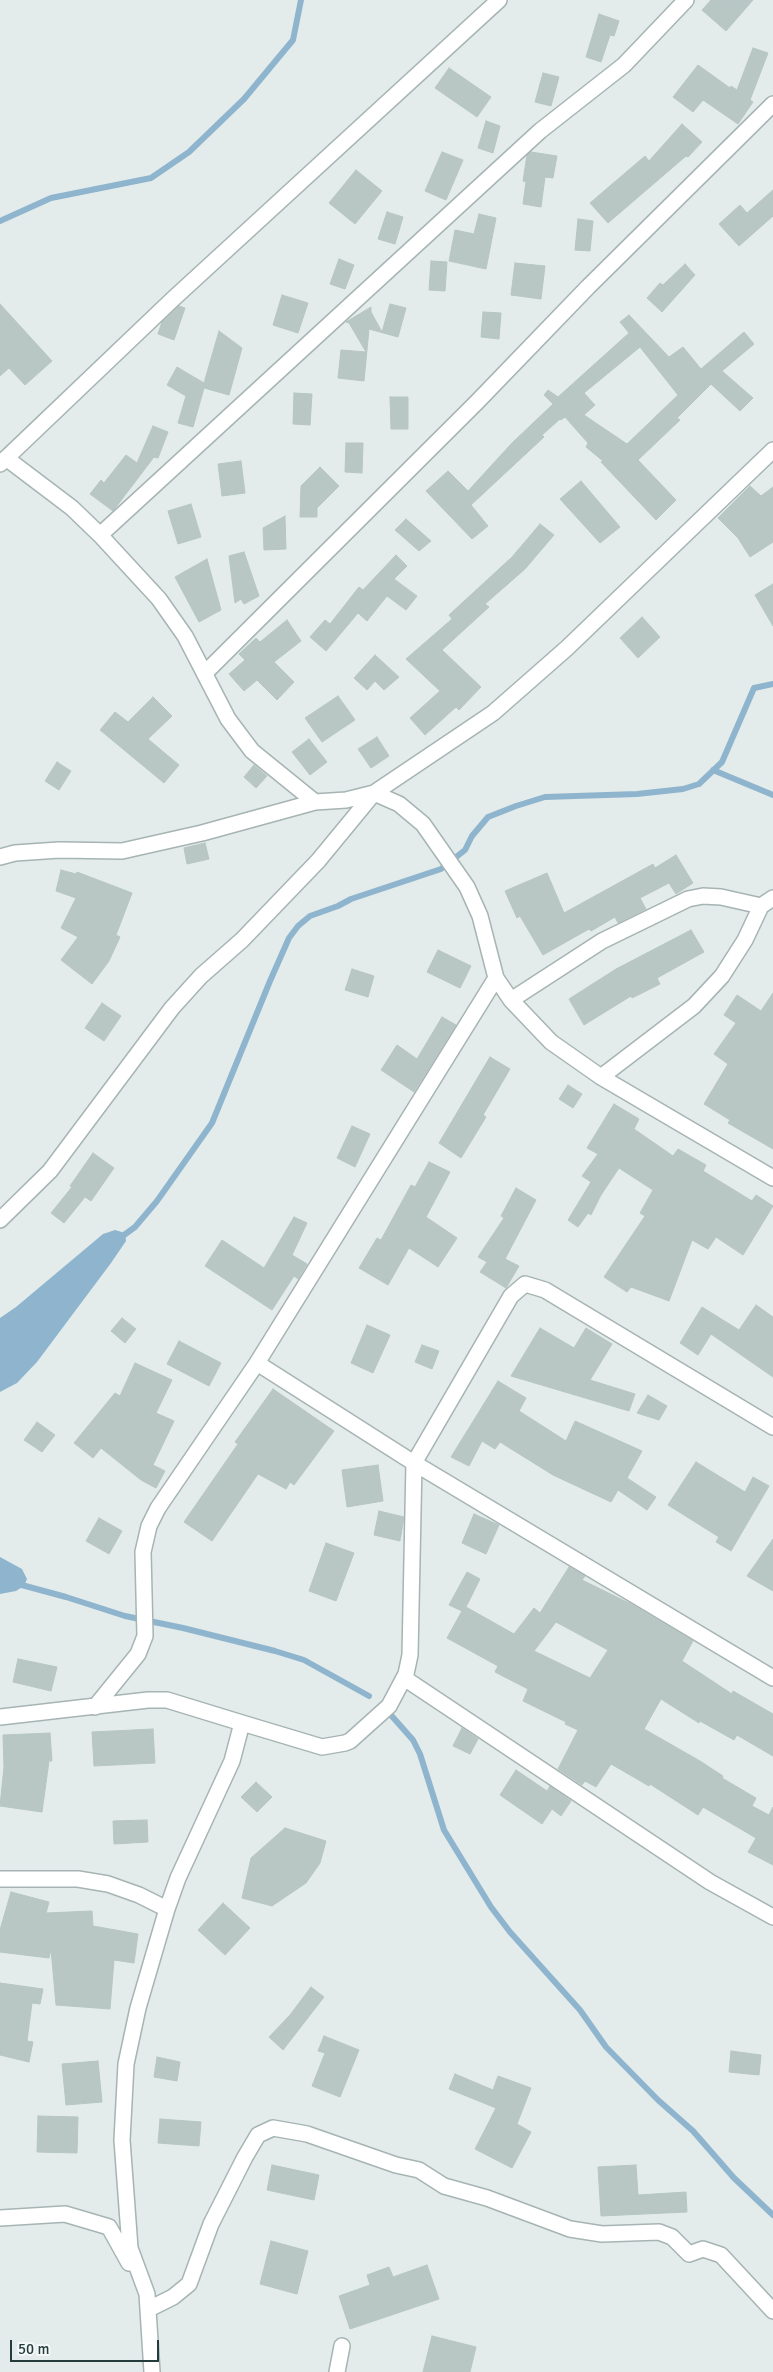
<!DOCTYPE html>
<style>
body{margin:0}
#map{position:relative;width:773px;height:2372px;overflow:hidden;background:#e3eceb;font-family:Signika,sans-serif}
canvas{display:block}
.scale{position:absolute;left:10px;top:2340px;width:149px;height:22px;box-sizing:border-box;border:2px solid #243d3c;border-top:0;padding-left:6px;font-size:15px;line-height:18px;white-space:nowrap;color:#243d3c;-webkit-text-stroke:4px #f4f9f8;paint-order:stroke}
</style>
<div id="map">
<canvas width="773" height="2372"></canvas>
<div class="scale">50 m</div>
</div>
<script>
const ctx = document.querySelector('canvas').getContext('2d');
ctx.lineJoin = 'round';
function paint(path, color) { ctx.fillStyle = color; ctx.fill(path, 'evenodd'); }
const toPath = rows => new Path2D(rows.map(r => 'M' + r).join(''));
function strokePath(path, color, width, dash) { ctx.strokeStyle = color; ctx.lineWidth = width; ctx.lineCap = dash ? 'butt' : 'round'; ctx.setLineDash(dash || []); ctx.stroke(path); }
paint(toPath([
 [115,1230,125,1233,126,1241,111,1263,37,1362,17,1383,0,1392,0,1318,16,1307,103,1234],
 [0,1557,22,1569,27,1579,24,1586,16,1591,0,1594]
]), '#8fb5ce');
strokePath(toPath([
 [0,221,51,198,151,178,189,152,244,99,293,40,301,0],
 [713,770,773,795],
 [120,1238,135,1227,157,1201,212,1123,270,981,289,938,298,926,310,916,338,906,351,899,441,869,465,850,472,836,488,817,516,806,545,797,637,794,683,789,699,784,722,762,754,688,773,684],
 [18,1584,66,1597,125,1616,183,1628,275,1651,304,1660,369,1696],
 [390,1714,413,1740,420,1754,444,1830,491,1907,510,1932,580,2010,606,2047,658,2100,693,2131,734,2178,773,2215]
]), '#8fb5ce', 6);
const building = toPath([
 [711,0,753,0,726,31,702,10,711,0],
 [599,14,619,21,614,36,610,35,601,62,586,57,599,14],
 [753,48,768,53,750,100,753,102,738,124,703,100,693,112,673,97,698,65,730,88,731,86,737,90,753,48],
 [449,68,491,97,477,117,435,88,449,68],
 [543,73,559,77,551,106,535,102,543,73],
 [486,121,500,126,493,153,478,148,486,121],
 [682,124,702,142,688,157,686,156,608,223,590,203,645,156,649,161,682,124],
 [442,152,463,160,446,200,425,191,442,152],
 [531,152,557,156,553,178,545,177,541,207,523,204,526,182,523,181,527,155,531,152],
 [356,170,382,191,355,224,329,203,356,170],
 [773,190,773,216,739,246,719,224,740,205,747,213,773,190],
 [387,212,403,217,395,244,378,239,387,212],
 [479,214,496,218,486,269,449,261,455,230,474,234,479,214],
 [578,219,593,221,590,251,575,250,578,219],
 [339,259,354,265,345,289,330,284,339,259],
 [431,261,447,262,445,291,429,290,431,261],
 [515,263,545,266,541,299,511,295,515,263],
 [685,264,695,275,662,312,647,298,660,283,663,285,685,264],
 [282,295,308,303,298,333,273,325,282,295],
 [0,304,52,361,25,385,9,368,0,376,0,304],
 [390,304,406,308,398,337,369,329,364,381,338,378,341,350,366,352,349,323,346,322,371,307,371,312,382,332,390,304],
 [179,306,185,308,174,340,158,334,162,322,179,306],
 [483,312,501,313,499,339,481,337,483,312],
 [629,315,669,357,683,347,701,369,744,332,754,344,722,371,753,398,740,411,711,384,677,418,680,420,638,460,676,500,656,520,601,462,603,461,586,447,588,443,565,417,561,420,560,419,542,435,544,437,471,505,488,526,472,539,426,491,448,471,468,491,512,443,553,404,544,395,548,390,558,397,629,333,620,322,629,315],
 [640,347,678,395,627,444,584,415,595,405,584,393,640,347],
 [219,331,242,348,229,395,204,388,193,427,178,423,186,396,167,385,177,367,204,383,219,331],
 [294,393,312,394,310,425,293,424,294,393],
 [390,397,408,397,408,429,391,429,390,397],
 [153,426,168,432,158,458,154,457,113,511,90,494,101,480,104,483,126,455,137,463,153,426],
 [346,443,363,443,362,473,345,472,346,443],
 [241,461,245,493,222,496,218,464,241,461],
 [320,467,339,486,317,508,317,517,300,517,301,486,320,467],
 [581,481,620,527,600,543,560,499,581,481],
 [750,486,761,496,773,487,773,542,750,557,738,538,718,518,750,486],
 [191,504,201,537,178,544,168,511,191,504],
 [285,516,286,549,264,550,263,528,285,516],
 [406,519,431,541,419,551,395,530,406,519],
 [540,524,554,535,525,569,485,604,489,607,442,650,481,687,459,710,456,707,425,735,410,718,440,691,406,659,452,619,449,615,512,557,540,524],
 [244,552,259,596,244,604,241,599,235,603,229,556,244,552],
 [396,555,407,566,394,579,417,596,406,610,387,596,367,621,358,613,326,651,310,637,325,620,330,624,359,587,363,590,396,555],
 [207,559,221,610,199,622,175,577,207,559],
 [773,584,773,626,755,595,773,584],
 [642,617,660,637,638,658,620,638,642,617],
 [287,620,301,641,274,662,294,682,277,700,257,680,244,691,229,674,245,660,239,654,256,638,260,642,287,620],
 [375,655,399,677,384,690,375,681,367,690,354,678,375,655],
 [338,696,355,720,322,742,305,718,338,696],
 [153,697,172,716,148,739,179,765,164,783,100,730,115,712,128,722,153,697],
 [377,737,389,756,371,768,358,749,377,737],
 [309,739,327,762,310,775,292,752,309,739],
 [57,762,71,771,59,790,45,781,57,762],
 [254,765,267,776,256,788,244,777,254,765],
 [205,843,209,859,187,864,184,848,205,843],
 [676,855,693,883,676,894,669,883,640,898,646,909,618,923,615,917,591,931,589,929,543,955,520,916,517,918,505,891,547,873,564,913,624,880,653,864,655,868,676,855],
 [61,870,76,874,77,872,132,893,116,935,120,937,109,961,92,984,61,960,78,937,61,928,76,898,56,891,61,870],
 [691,930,704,952,657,978,660,984,632,998,631,996,584,1025,569,999,616,969,691,930],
 [438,950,471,966,460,988,427,972,438,950],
 [352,969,374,976,368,997,345,990,352,969],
 [773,993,773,1149,728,1123,730,1120,704,1104,728,1064,714,1054,736,1023,724,1015,737,995,761,1011,773,993],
 [102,1003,121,1016,104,1041,85,1028,102,1003],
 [442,1017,456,1025,414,1092,381,1070,397,1045,417,1059,442,1017],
 [490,1057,510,1069,483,1115,486,1117,461,1158,439,1143,490,1057],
 [568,1085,582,1094,573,1108,559,1099,568,1085],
 [614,1104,639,1119,634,1129,673,1156,678,1149,706,1165,703,1171,752,1201,756,1195,773,1206,743,1255,716,1237,708,1249,692,1240,669,1301,631,1287,627,1292,604,1277,645,1216,640,1213,653,1190,619,1168,601,1195,591,1215,588,1213,578,1227,568,1220,591,1182,582,1176,598,1154,587,1148,614,1104],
 [352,1126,370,1134,355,1167,337,1158,352,1126],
 [93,1153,114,1168,91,1201,85,1197,64,1223,51,1213,72,1187,70,1186,93,1153],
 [429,1162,450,1172,426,1217,457,1238,438,1267,409,1248,388,1285,359,1268,377,1238,381,1240,411,1185,415,1187,429,1162],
 [516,1188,536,1200,505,1259,519,1266,506,1288,480,1272,487,1262,478,1257,504,1218,501,1216,516,1188],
 [294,1217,307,1223,292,1255,307,1264,298,1279,294,1276,272,1310,205,1266,222,1240,264,1268,294,1217],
 [756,1305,773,1317,773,1377,711,1334,698,1355,680,1343,702,1307,739,1330,756,1305],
 [122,1318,136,1329,125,1343,111,1331,122,1318],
 [367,1325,390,1335,373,1373,351,1363,367,1325],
 [540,1328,574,1348,586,1328,612,1344,590,1380,635,1394,629,1411,511,1376,540,1328],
 [179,1341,221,1363,209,1386,167,1364,179,1341],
 [422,1345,439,1351,432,1369,415,1362,422,1345],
 [135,1363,172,1380,156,1413,174,1421,153,1465,165,1471,156,1488,141,1480,101,1448,93,1458,74,1443,115,1393,120,1396,135,1363],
 [498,1381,526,1398,519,1411,566,1441,575,1421,642,1451,627,1478,656,1497,647,1510,618,1490,611,1502,553,1475,500,1442,495,1449,482,1441,469,1466,451,1457,498,1381],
 [273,1389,334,1431,294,1485,290,1482,286,1489,258,1474,212,1541,184,1522,238,1444,235,1442,273,1389],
 [648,1395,667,1406,659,1420,637,1413,648,1395],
 [37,1422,55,1435,42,1452,24,1440,37,1422],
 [696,1462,745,1492,753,1477,769,1486,731,1551,716,1542,719,1537,668,1505,696,1462],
 [378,1465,383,1501,347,1507,342,1470,378,1465],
 [379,1511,404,1517,400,1541,374,1535,379,1511],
 [474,1514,499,1525,486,1554,462,1543,474,1514],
 [99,1518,122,1531,109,1554,86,1541,99,1518],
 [773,1539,773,1591,747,1576,773,1539],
 [326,1543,354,1553,336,1601,309,1591,326,1543],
 [569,1567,585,1576,582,1580,631,1604,693,1641,682,1661,732,1694,733,1691,773,1714,773,1756,737,1735,734,1740,700,1721,699,1723,661,1699,644,1729,700,1761,723,1776,722,1778,756,1798,752,1806,769,1815,773,1807,773,1865,748,1852,756,1838,703,1807,698,1815,650,1784,649,1786,611,1764,596,1787,585,1781,582,1785,558,1769,578,1730,565,1724,566,1722,523,1701,528,1689,495,1672,498,1666,447,1638,462,1611,449,1605,467,1572,480,1579,466,1607,514,1634,534,1608,540,1613,569,1567],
 [556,1622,608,1650,590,1678,534,1651,556,1622],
 [18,1659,57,1667,51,1691,13,1682,18,1659],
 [462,1728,478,1739,470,1754,453,1746,462,1728],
 [153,1729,155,1763,94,1766,92,1732,153,1729],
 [50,1733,52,1761,49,1761,42,1812,0,1806,4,1767,3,1735,50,1733],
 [516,1770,547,1791,550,1786,571,1801,561,1816,552,1809,542,1824,500,1795,516,1770],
 [256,1782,272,1797,257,1812,241,1797,256,1782],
 [147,1820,148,1842,114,1844,113,1821,147,1820],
 [285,1828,326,1841,320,1863,306,1883,272,1906,242,1898,251,1858,285,1828],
 [11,1892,49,1902,46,1913,92,1911,93,1926,138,1934,134,1963,114,1960,110,2009,56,2005,51,1949,49,1958,0,1952,0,1930,11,1892],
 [223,1903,250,1928,225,1955,198,1930,223,1903],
 [0,1983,43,1989,40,2004,32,2003,27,2041,33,2042,29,2062,0,2055,0,1983],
 [311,1987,324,1997,283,2050,269,2037,290,2015,311,1987],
 [324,2036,359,2050,340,2097,312,2086,325,2053,318,2051,324,2036],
 [731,2051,761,2055,759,2075,729,2072,731,2051],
 [157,2057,180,2062,177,2081,154,2077,157,2057],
 [98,2061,102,2102,66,2105,62,2064,98,2061],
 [455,2074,493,2090,498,2076,531,2088,517,2124,531,2132,512,2168,475,2149,496,2108,449,2089,455,2074],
 [38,2116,78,2117,77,2153,37,2152,38,2116],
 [160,2119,201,2122,199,2146,158,2143,160,2119],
 [272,2165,319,2175,314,2200,267,2190,272,2165],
 [636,2165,638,2195,686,2192,687,2212,601,2216,598,2167,636,2165],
 [271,2241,308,2251,297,2294,260,2284,271,2241],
 [427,2265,439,2299,350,2329,339,2296,370,2285,367,2275,389,2267,393,2277,427,2265],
 [432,2336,476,2347,470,2372,423,2372,432,2336]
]);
paint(building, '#b9c7c4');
strokePath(building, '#b6c6c3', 1);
const minor = toPath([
 [6,458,72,508,100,535,159,599,185,636,228,719,252,751,315,802],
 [0,464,173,299,499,0],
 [100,535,540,131,624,65,686,0],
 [205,673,477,402,588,287,773,104],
 [0,857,15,853,59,850,122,851,202,833,315,802,346,800,374,793,399,804,423,824,467,887,480,916,496,978,511,1000,551,1042,601,1077,773,1178],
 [511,1000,602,941,688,899,703,896,721,897,761,906],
 [601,1077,694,1006,722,976,745,940,761,906,773,898],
 [0,1220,50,1171,172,1008,201,976,242,940,318,861,374,793,493,713,567,648,773,450],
 [257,1363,414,1463,773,1678],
 [404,1678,710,1882,773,1917],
 [95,1707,138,1654,145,1636,143,1552,149,1526,158,1508,257,1363,496,978],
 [0,1717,148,1700,167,1700,242,1723,232,1761,178,1878,167,1909,138,2008,126,2064,122,2140,130,2248,147,2294,152,2372],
 [242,1723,322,1747,345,1743,350,1741,389,1706,406,1674,410,1655,414,1463,511,1296,525,1284,545,1290,773,1427],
 [0,1879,78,1879,108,1884,139,1895,167,1909],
 [0,2218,65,2214,109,2227,129,2263],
 [149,2309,173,2297,189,2284,211,2224,245,2157,258,2135,273,2128,307,2134,396,2165,419,2170,444,2186,487,2198,570,2229,602,2234,659,2232,672,2237,689,2254,703,2249,721,2255,773,2311],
 [337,2372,342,2346]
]);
strokePath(minor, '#a6b4b3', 18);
strokePath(minor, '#fff', 15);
</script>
